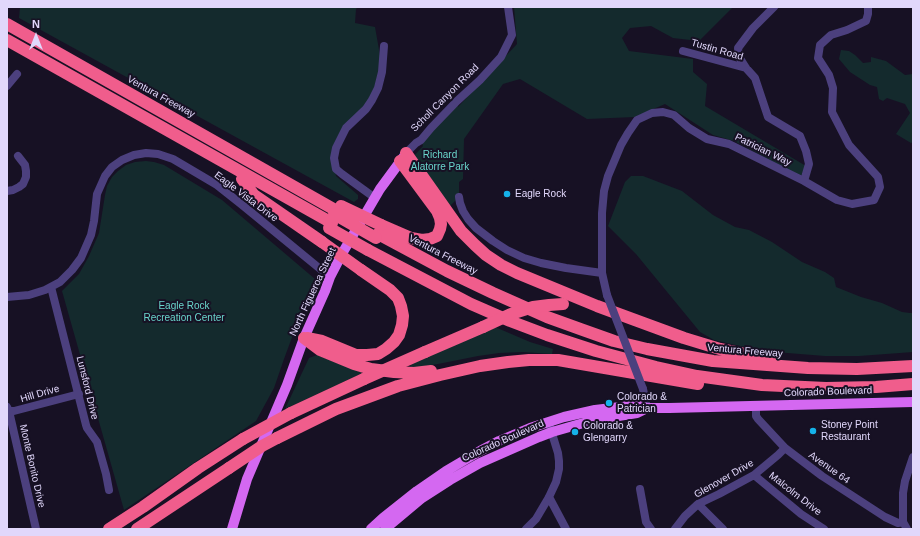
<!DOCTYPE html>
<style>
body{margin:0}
#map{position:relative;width:920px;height:536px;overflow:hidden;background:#171124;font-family:Arial,sans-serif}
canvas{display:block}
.frame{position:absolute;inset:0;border:8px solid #e1d7fb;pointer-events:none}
.north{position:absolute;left:16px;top:16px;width:40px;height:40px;-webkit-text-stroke:3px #171124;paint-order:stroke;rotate:0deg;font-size:11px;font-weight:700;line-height:16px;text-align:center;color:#e1d7fb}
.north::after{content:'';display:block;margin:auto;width:14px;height:18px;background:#e1d7fb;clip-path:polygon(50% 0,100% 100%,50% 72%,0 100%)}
</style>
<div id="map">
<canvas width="920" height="536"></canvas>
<div class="frame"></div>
<div class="north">N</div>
</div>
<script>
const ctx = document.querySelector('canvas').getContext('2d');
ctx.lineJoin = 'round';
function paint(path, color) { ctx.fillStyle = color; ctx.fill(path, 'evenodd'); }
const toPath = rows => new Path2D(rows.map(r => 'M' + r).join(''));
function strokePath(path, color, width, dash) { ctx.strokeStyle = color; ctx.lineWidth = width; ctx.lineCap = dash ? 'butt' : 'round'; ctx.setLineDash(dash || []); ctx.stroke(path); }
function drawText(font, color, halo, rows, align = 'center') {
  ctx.font = font + ' Arial,sans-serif'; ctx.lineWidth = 4; ctx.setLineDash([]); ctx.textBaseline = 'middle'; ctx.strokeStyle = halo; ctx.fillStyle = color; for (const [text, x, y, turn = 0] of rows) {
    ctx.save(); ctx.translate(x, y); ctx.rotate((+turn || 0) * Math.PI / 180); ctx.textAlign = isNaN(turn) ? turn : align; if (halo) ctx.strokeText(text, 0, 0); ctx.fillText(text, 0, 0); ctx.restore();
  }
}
paint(toPath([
 [20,7,358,7,356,9,355,23,375,27,381,61,376,88,333,152,336,176,358,195,358,199,354,202,19,18],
 [514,7,732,8,699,41,673,38,651,26,630,28,622,38,629,51,693,59,693,72,707,84,705,106,806,166,801,176,734,141,713,135,665,104,635,117,587,119,520,79,503,84,464,139,463,179,459,182,459,197,448,208,413,157,423,146,421,140,457,101,458,107,517,44],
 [841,50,849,51,855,55,863,63,871,62,871,57,886,61,905,75,913,74,913,142,911,143,896,134,910,113,905,104,887,98,883,101,879,99,877,87,870,85,850,72,839,59],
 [146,161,154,162,164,165,222,200,315,279,301,313,284,359,274,388,256,421,124,510,62,291,79,274,89,256,99,233,105,195,107,186,112,177,118,171,126,165,135,162],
 [631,176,643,176,682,191,713,215,735,227,749,230,772,242,802,262,825,272,834,278,836,287,861,297,882,303,902,312,910,313,912,313,913,307,913,352,859,356,825,356,775,352,740,346,714,340,700,332,636,254,608,226,625,182],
 [495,327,530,342,553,349,552,354,523,352,499,353,478,356,438,364,411,368,410,364],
 [317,355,363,373,285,409,309,358]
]), '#142a2d');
strokePath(toPath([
 [774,7,753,28,738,48,739,57,746,68,755,78,768,117,800,136,806,151,809,164,804,181],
 [683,51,746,68],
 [7,86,17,74],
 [406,153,416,143,421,140,431,128,457,101,480,80,501,57,512,35,508,7],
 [7,191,13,190,19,187,23,184,26,177,26,171,25,165,18,156],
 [459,197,460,203,463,211,468,219,476,228,493,241,507,250,524,258,541,263,566,268,602,273],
 [375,198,342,174,336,169,334,158,336,148,346,128,366,109,372,100,378,88,382,72,384,46],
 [51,287,86,425,87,428,97,442,106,474,109,490],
 [607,295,602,273,602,213,604,191,608,176,621,145,628,133,637,120,652,113,663,112,674,115,689,128,707,139,729,144,804,181,837,200,852,204,874,200,880,187,878,177,849,145,832,112,833,88,829,75,818,58,820,45,831,35,847,30,866,21,868,14,868,7],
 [7,297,29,295,45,290,60,282,72,270,81,258,91,235,94,221,97,194,105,176,112,167,122,160,134,155,146,153,158,154,173,159,217,185,241,204,330,277],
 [643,389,647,408],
 [756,406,756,416,758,419,785,448,822,476,885,517,898,523,903,522],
 [7,407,9,411,36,529],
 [7,411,14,411,79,394],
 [754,475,801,514,824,529],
 [640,489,646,522,651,529],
 [549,497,566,529],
 [698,504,723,529],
 [526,529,536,519,549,497,556,482,559,469,559,461,558,453,550,427],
 [675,529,685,516,698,504,719,494,754,475,778,455,785,448],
 [907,529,903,522,903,493,905,481,913,457]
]), '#4c407e', 8);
strokePath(toPath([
 [232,529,247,479,287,385,304,338,325,291,330,277,343,252,380,189,405,155],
 [371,529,383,518,417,491,446,471,480,451,499,441,530,428,564,417,595,410,637,405,647,408,669,408,913,402],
 [385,529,422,498,450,480,480,463,539,437,552,432,594,420,637,413,647,408]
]), '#d468f1', 10);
strokePath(toPath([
 [7,24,337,211],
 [7,40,332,223],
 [406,153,461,231,475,245,486,255,501,265,517,273,597,306,684,338,720,349,770,359],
 [242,179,254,195,322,242],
 [381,225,411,238,422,240,430,239,437,236,440,229,441,224,440,218,437,211,400,161],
 [378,234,447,271,493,293,547,317,583,330,614,341,647,349,713,361,808,368,857,369,913,366],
 [368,250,471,304,510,321,547,335,596,351,656,367,697,376,762,385,826,388,876,387,913,384],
 [304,338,320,350,354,364,371,369,394,372,414,373,431,371],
 [307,338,322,341,356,355,367,355,378,354,386,349,394,342,399,335,402,325,403,316,401,306,398,298,390,290,361,270],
 [425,352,483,327],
 [291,413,364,379],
 [277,438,336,409,398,386,440,375,480,366,508,362,529,360,558,360,698,384],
 [109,529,143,507,198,468,243,439],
 [137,529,229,468]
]), '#f05d8c', 12);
strokePath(toPath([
 [607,295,643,389]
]), '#4c407e', 8);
strokePath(toPath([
 [341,206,381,225],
 [334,214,376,238],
 [329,228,368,250],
 [322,242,361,270],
 [483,327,511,314,533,307,549,305,563,304],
 [364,379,425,352],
 [243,439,291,413],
 [229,468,262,446,277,438]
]), '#f05d8c', 12);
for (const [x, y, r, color] of [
 [507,194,4,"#15b2e9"],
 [609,403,4,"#15b2e9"],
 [813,431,4,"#15b2e9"],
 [575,432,4,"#15b2e9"]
]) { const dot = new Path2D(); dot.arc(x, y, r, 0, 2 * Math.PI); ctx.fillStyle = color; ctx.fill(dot); strokePath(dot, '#171124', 1.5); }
drawText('10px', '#e1d7fb', '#171124', [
 ["Tustin Road",717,50,16],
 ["Ventura Freeway",161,97,29],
 ["Scholl Canyon Road",445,98,-45],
 ["Patrician Way",763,150,26],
 ["Eagle Vista Drive",246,197,37],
 ["Ventura Freeway",443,255,27],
 ["North Figueroa Street",313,292,-65],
 ["Ventura Freeway",745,351,5],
 ["Lunsford Drive",87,388,76],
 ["Colorado Boulevard",828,392,-2],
 ["Hill Drive",40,394,-16],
 ["Colorado Boulevard",503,441,-24],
 ["Monte Bonito Drive",32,466,77],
 ["Avenue 64",829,468,35],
 ["Glenover Drive",724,479,-30],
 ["Malcolm Drive",795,494,38]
]);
drawText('10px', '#69d5cb', '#171124', [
 ["Richard",440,155],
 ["Alatorre Park",440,167],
 ["Eagle Rock",184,306],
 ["Recreation Center",184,318]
]);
drawText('10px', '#e1d7fb', '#171124', [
 ["Eagle Rock",515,194],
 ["Colorado &",617,397],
 ["Patrician",617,409],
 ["Stoney Point",821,425],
 ["Restaurant",821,437],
 ["Colorado &",583,426],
 ["Glengarry",583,438]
], 'left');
</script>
